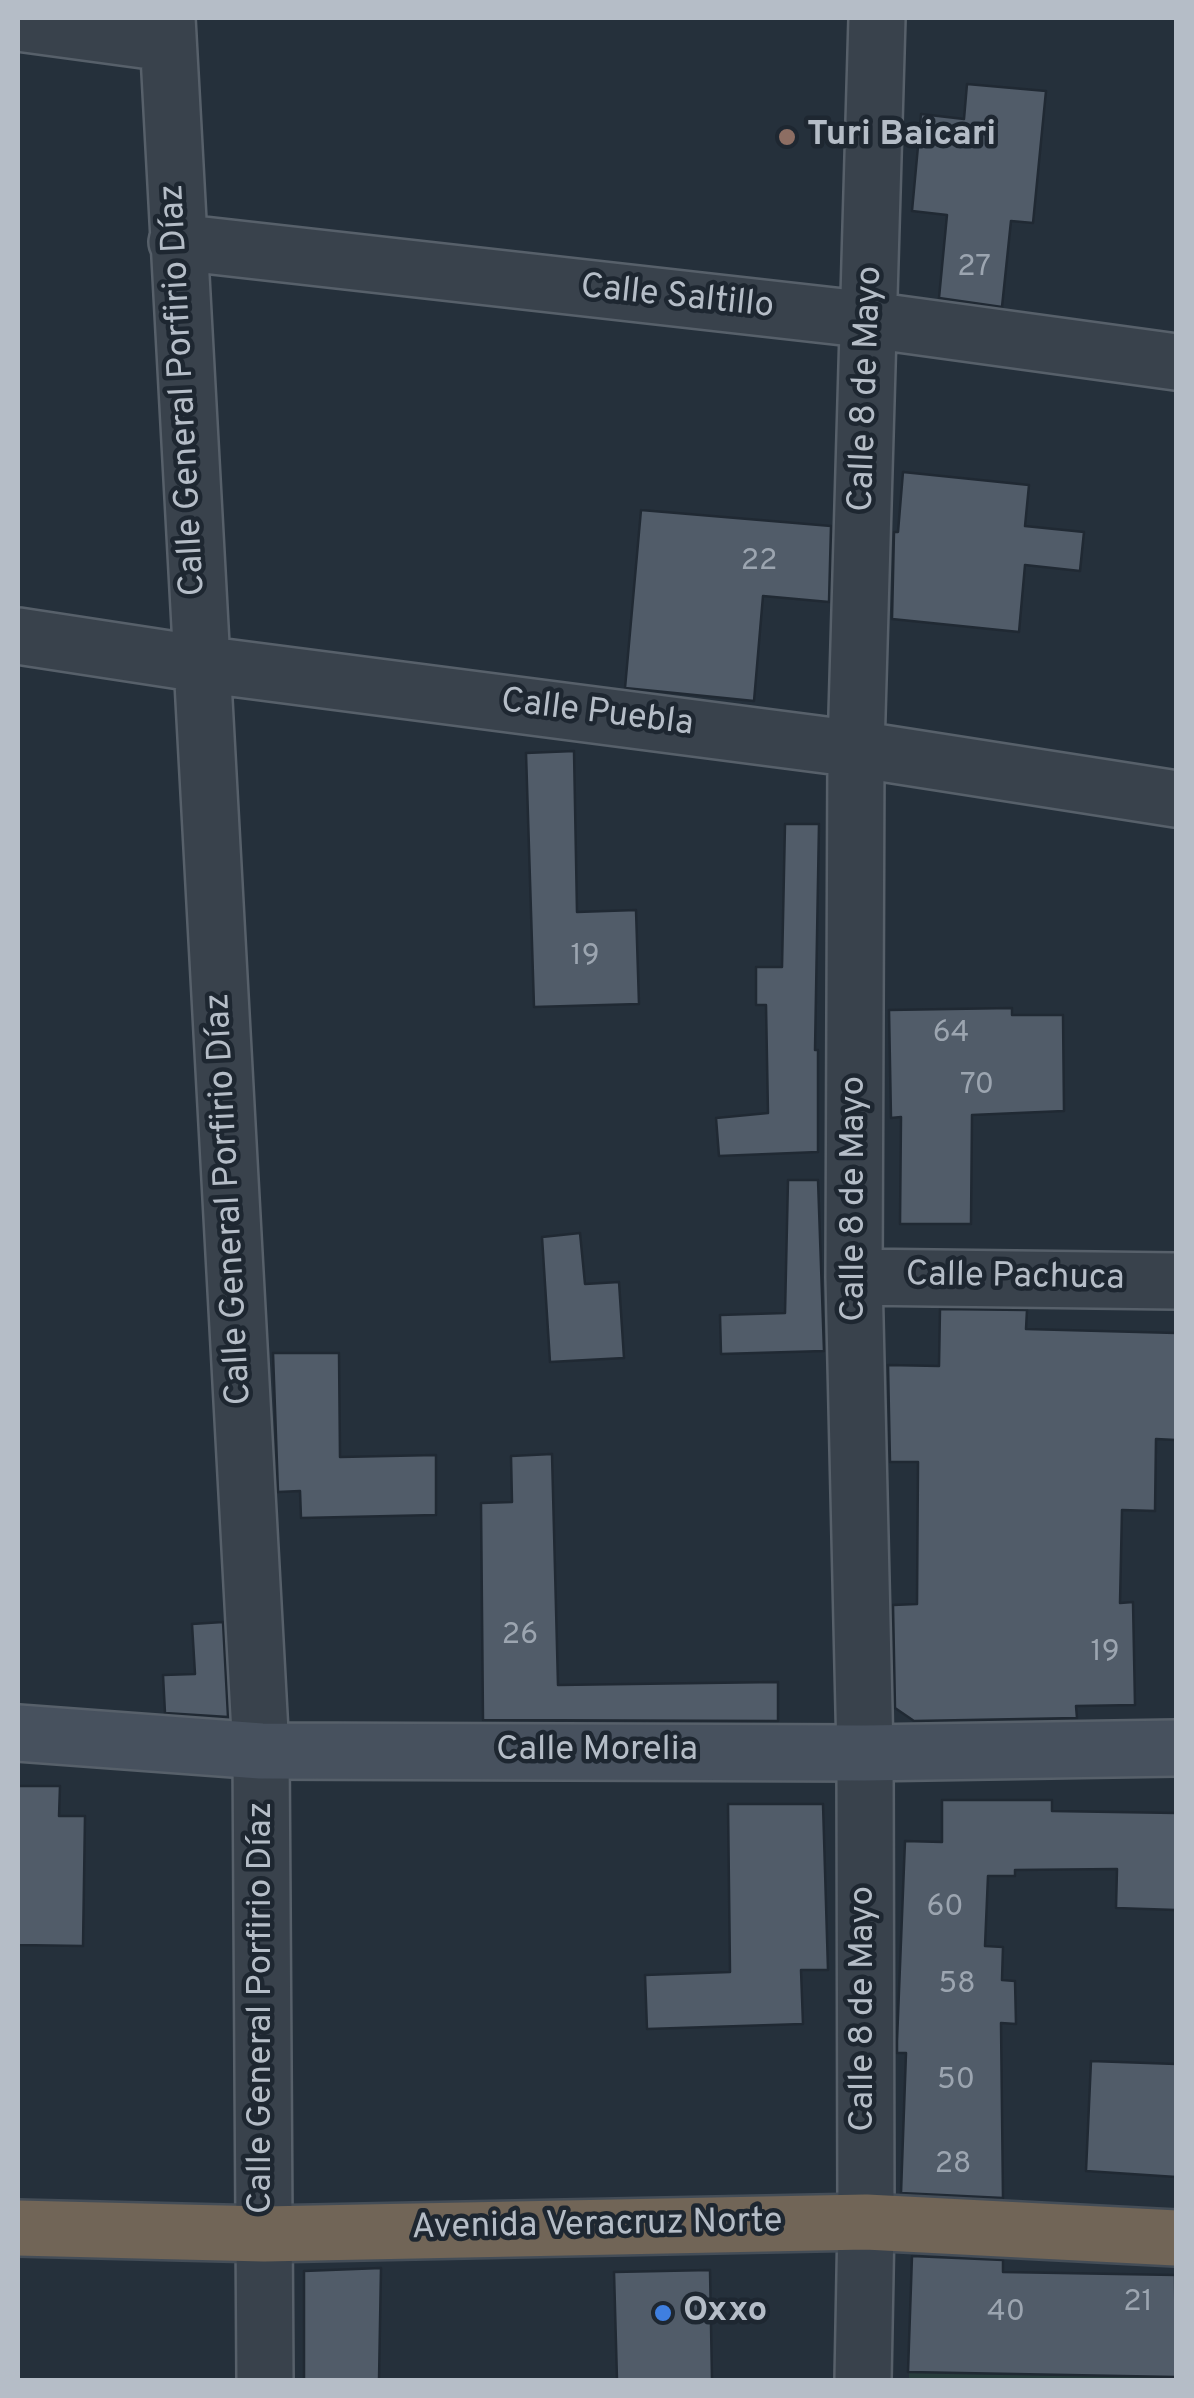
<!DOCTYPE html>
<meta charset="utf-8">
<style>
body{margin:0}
#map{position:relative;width:1194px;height:2398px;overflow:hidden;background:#25303b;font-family:Overpass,sans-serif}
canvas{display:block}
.frame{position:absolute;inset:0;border:20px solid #b5bdc7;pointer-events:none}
</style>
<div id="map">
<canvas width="1194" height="2398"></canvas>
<div class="frame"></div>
</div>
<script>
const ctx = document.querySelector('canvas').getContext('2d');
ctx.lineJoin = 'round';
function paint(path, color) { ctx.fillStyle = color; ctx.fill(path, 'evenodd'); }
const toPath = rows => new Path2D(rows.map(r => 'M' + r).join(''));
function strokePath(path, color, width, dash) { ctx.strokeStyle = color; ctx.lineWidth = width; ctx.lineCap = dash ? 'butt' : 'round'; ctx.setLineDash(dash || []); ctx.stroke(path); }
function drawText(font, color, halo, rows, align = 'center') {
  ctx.font = font + ' Overpass,sans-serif'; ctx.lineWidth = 9; ctx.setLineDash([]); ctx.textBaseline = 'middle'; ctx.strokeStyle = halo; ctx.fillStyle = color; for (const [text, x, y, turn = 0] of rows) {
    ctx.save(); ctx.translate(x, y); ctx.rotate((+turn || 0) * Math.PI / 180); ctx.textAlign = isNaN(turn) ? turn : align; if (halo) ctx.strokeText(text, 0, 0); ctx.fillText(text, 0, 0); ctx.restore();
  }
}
paint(toPath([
 [909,2372,1174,2377,1174,2380,909,2380]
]), '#283d3d');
const building = toPath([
 [967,84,1046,91,1033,223,1011,221,1002,307,939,298,947,215,912,211,921,114,964,119,967,84],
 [903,472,1029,485,1025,526,1084,532,1080,571,1025,565,1019,632,892,619,894,532,898,532,903,472],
 [641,510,831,526,829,602,763,596,754,701,625,688,641,510],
 [574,751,577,912,636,910,639,1004,534,1007,526,753,574,751],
 [785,824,819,824,815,1050,818,1050,818,1152,719,1156,716,1118,768,1113,766,1005,756,1005,756,967,782,967,785,824],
 [1012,1008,1012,1015,1063,1015,1064,1111,972,1115,971,1224,900,1224,901,1117,891,1118,889,1010,1012,1008],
 [788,1180,818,1180,824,1351,721,1354,720,1315,785,1313,788,1180],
 [580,1233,585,1284,619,1282,624,1358,550,1362,542,1237,580,1233],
 [940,1309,1027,1310,1026,1329,1176,1333,1176,1440,1156,1439,1155,1511,1122,1510,1120,1603,1133,1602,1135,1705,1076,1706,1077,1718,914,1721,895,1708,893,1605,917,1604,918,1462,890,1462,888,1365,939,1366,940,1309],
 [273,1353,339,1353,340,1457,436,1455,436,1515,301,1518,300,1491,278,1492,273,1353],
 [552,1454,558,1685,778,1682,778,1721,483,1720,481,1503,512,1502,511,1456,552,1454],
 [223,1622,228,1717,165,1713,163,1675,195,1674,192,1624,223,1622],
 [18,1786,60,1786,59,1816,85,1816,83,1946,18,1945,18,1786],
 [942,1800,1052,1800,1052,1811,1176,1813,1176,1910,1116,1908,1117,1869,1015,1870,1015,1876,988,1876,985,1946,1003,1947,1002,1980,1015,1981,1016,2024,1001,2023,1003,2198,901,2193,906,2053,897,2053,897,2041,905,1841,942,1842,942,1800],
 [728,1804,823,1804,828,1970,801,1970,803,2024,647,2029,645,1975,730,1972,728,1804],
 [1091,2061,1176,2064,1176,2177,1086,2171,1091,2061],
 [912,2256,1003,2260,1003,2272,1175,2275,1176,2377,908,2372,912,2256],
 [381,2268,379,2380,304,2380,304,2271,381,2268],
 [710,2270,712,2380,617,2380,614,2272,710,2270]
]);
paint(building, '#515c69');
strokePath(building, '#202933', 2.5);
const street = toPath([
 [167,18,261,1751,265,2380],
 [18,23,166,43],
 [177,242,870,320,1176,362],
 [18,636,201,664,856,749,1176,799],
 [854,1277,1176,1281],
 [863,2380,866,2222,865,1753,854,1277,856,749,877,18]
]);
const secondary = toPath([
 [18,1733,261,1751,865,1753,1176,1748]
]);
const highway = toPath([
 [18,2228,264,2234,866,2222,1176,2238]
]);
strokePath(street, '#57606a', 60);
strokePath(secondary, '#57606a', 60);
strokePath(highway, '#444d57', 60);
strokePath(street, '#39424c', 55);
strokePath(secondary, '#47515e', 55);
strokePath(highway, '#716557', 55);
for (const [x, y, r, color] of [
 [787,137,10,"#8d6e63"],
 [663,2313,10,"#3f7fe0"]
]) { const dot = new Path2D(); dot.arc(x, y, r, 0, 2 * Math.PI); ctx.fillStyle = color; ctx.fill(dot); strokePath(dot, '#1e2731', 4); }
drawText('30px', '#9ca5b0', null, [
 ["27",974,269],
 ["22",759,563],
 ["19",585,958],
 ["64",951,1035],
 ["70",977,1087],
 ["26",520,1637],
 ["19",1105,1654],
 ["60",945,1909],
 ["58",957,1986],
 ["50",956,2082],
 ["28",953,2166],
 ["21",1138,2304],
 ["40",1006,2314]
]);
drawText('bold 35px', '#b5bdc7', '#1e2731', [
 ["Turi Baicari",807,137],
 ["Oxxo",683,2313]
], 'left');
drawText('35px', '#b5bdc7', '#1e2731', [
 ["Calle Saltillo",677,299,6],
 ["Calle 8 de Mayo",868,389,-88],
 ["Calle General Porfirio Díaz",185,390,-93],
 ["Calle Puebla",597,715,7],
 ["Calle General Porfirio Díaz",231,1199,-93],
 ["Calle 8 de Mayo",856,1199,-90],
 ["Calle Pachuca",1015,1279,1],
 ["Calle Morelia",597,1752],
 ["Calle General Porfirio Díaz",263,2008,-90],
 ["Calle 8 de Mayo",865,2009,-90],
 ["Avenida Veracruz Norte",597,2227,-1]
]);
</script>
